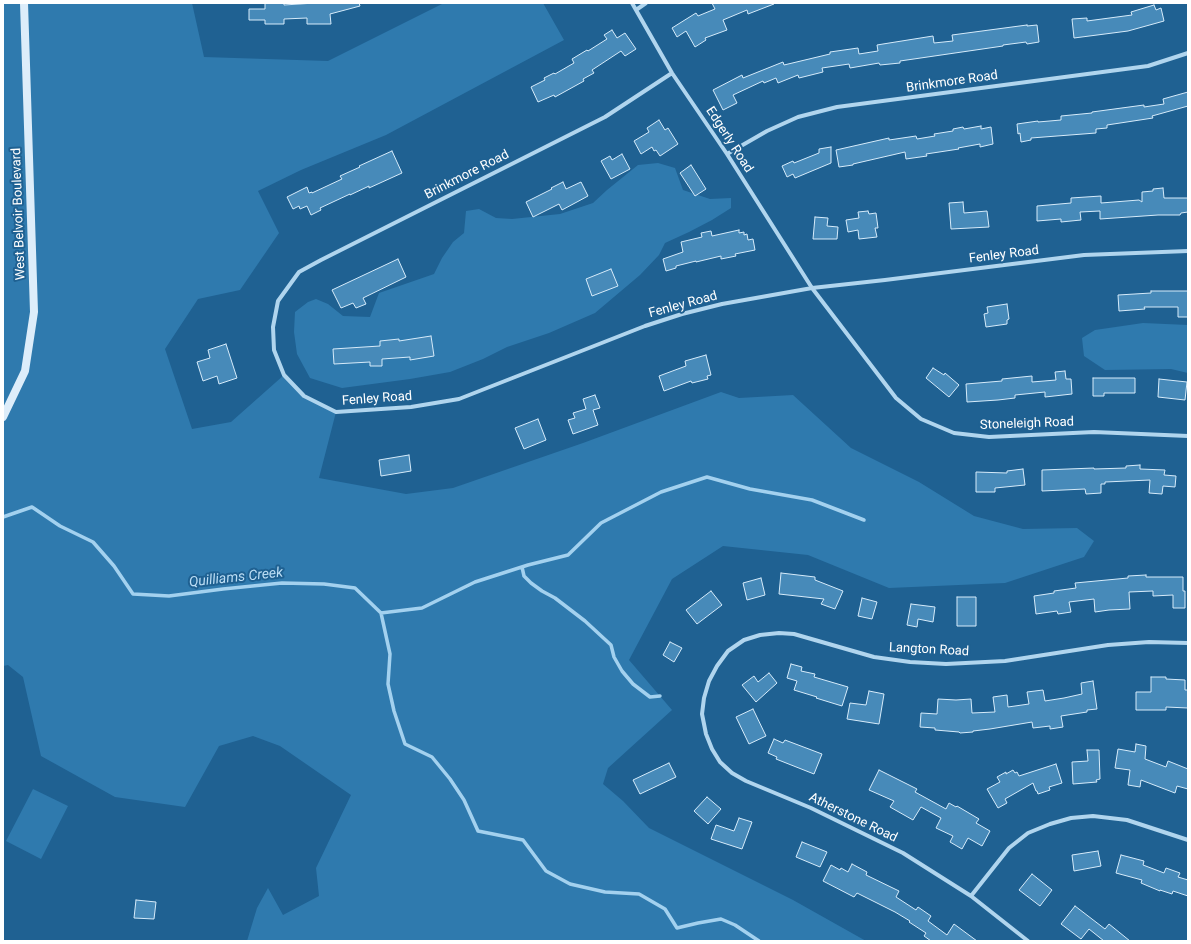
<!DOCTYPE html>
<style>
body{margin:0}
#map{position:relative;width:1191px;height:944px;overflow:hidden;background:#1f6192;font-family:Roboto,sans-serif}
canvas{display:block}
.frame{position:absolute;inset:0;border:4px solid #fff;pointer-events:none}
</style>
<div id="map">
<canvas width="1191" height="944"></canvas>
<div class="frame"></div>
</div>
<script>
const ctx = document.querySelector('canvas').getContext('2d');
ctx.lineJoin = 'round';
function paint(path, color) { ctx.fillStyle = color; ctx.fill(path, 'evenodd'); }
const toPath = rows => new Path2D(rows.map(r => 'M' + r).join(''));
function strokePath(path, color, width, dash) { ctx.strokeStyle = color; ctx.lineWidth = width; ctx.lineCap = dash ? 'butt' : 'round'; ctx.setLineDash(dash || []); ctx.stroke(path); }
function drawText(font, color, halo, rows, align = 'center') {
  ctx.font = font + ' Roboto,sans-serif'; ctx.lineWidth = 4; ctx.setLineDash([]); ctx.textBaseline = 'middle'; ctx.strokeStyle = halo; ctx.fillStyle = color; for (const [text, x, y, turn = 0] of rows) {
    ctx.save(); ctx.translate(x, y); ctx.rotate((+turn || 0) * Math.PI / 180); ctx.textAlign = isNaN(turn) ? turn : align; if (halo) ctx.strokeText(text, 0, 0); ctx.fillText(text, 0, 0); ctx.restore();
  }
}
paint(toPath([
 [3,3,192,3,204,57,328,61,444,3,543,3,564,40,386,135,301,170,258,191,279,233,240,290,198,299,165,349,192,429,231,422,284,375,304,396,336,412,319,478,406,494,453,488,583,443,721,392,739,398,793,395,851,448,919,482,974,516,1023,529,1077,528,1094,541,1084,557,1005,583,889,588,808,555,723,546,672,579,629,660,672,710,608,768,603,784,623,801,649,828,793,900,866,941,247,941,257,908,268,888,283,915,319,896,316,868,351,795,280,746,253,736,219,746,185,807,115,797,41,756,23,677,8,665,3,666],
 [658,163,675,168,683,190,710,199,731,198,731,208,712,220,689,232,665,243,659,255,640,275,595,313,549,333,507,347,483,359,450,372,410,379,342,388,310,378,297,354,294,332,295,312,308,302,316,299,328,304,343,316,370,317,379,293,434,274,442,258,453,242,464,233,466,211,479,209,496,218,512,219,560,214,593,203,607,190,638,165],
 [1143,323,1188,325,1188,373,1171,369,1105,370,1084,356,1082,338,1095,330],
 [33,789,68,806,41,859,6,841]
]), '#2f7aae');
strokePath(toPath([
 [3,517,32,507,60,526,93,542,114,566,133,594,169,596,223,589,282,583,324,584,355,588,381,613,390,654,388,684,394,711,405,744,432,757,450,779,464,800,478,831,523,840,546,871,570,884,605,892,639,894,665,909,677,928,698,923,721,919,735,925,759,941],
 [522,567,524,576,531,583,542,591,555,598,585,621,611,645,614,657,622,671,633,684,650,697,660,696],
 [381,613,422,608,475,582,528,565,568,555,601,523,661,492,707,477,750,489,812,500,864,520]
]), '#a3d1ef', 3.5);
const building = toPath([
 [265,3,284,3,284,5,315,3,359,3,360,6,330,14,331,24,307,24,307,18,284,19,284,24,265,24,265,20,249,20,249,9,265,9,265,3],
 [712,3,774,3,774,4,748,14,747,10,723,20,727,30,705,38,706,40,695,47,686,31,677,37,672,28,696,13,698,16,715,9,712,3],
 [1154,5,1156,10,1161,8,1164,21,1128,31,1074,38,1072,19,1087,18,1087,21,1132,15,1131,12,1154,5],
 [1027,25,1027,26,1037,25,1039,42,1027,44,1026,42,1003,45,1003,46,900,61,900,63,880,65,879,63,850,68,849,64,822,68,823,72,799,78,798,75,778,83,776,78,764,83,763,81,733,95,737,103,723,110,713,90,742,75,743,78,783,62,784,65,830,54,830,52,858,48,859,54,878,51,877,45,883,44,933,36,934,43,953,41,952,35,1027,25],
 [612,30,617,38,625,33,636,49,625,56,621,51,592,70,594,73,583,79,584,81,555,97,554,95,538,102,531,87,545,80,544,78,554,73,555,74,574,63,572,59,587,50,588,51,607,39,604,35,612,30],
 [1188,92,1188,106,1152,116,1153,118,1107,125,1107,128,1096,129,1096,133,1031,138,1031,140,1021,142,1020,133,1018,134,1017,124,1038,121,1038,122,1061,120,1061,116,1092,113,1092,112,1144,105,1144,107,1164,104,1163,99,1188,92],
 [659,120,665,130,668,128,678,144,660,156,656,150,654,151,652,147,641,154,634,141,649,132,647,128,659,120],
 [981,126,981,129,991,127,993,144,980,147,980,144,958,148,959,149,926,154,927,156,906,159,905,152,853,164,853,165,839,167,836,150,889,138,889,140,916,136,917,139,935,136,934,134,953,131,953,129,963,127,964,129,981,126],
 [831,147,831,163,795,178,793,174,787,177,782,166,793,161,794,163,819,153,819,149,831,147],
 [392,151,402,173,369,188,369,186,350,195,350,194,320,208,321,210,311,215,307,206,300,209,299,206,293,209,287,197,307,187,309,193,312,192,312,193,342,179,340,176,360,167,359,166,392,151],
 [622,154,630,169,611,179,601,161,610,156,612,160,622,154],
 [691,165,706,189,695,196,680,173,691,165],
 [563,182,566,189,581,182,588,196,562,210,559,204,533,217,526,202,552,189,551,188,563,182],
 [1163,188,1164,198,1188,198,1188,212,1181,213,1180,215,1158,215,1100,219,1100,211,1080,212,1081,220,1061,222,1061,219,1037,221,1037,206,1071,203,1071,198,1101,196,1101,203,1139,200,1142,202,1142,192,1153,191,1153,189,1163,188],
 [963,202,964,213,987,211,989,227,951,229,949,203,963,202],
 [868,211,869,214,876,213,878,228,875,228,877,237,859,239,858,230,848,232,846,220,859,218,858,212,868,211],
 [815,217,828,218,827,226,838,227,837,239,813,239,815,217],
 [739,230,739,233,744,232,744,235,747,234,748,240,753,239,755,250,735,254,736,256,721,259,721,256,696,262,696,261,676,266,676,268,666,271,663,259,683,252,681,242,702,237,701,233,711,231,712,236,739,230],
 [398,259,406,277,363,298,366,304,356,308,353,303,341,308,332,290,398,259],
 [611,269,618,286,592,296,586,279,611,269],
 [1151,291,1188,291,1188,317,1178,317,1178,307,1144,307,1145,309,1119,311,1118,295,1151,293,1151,291],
 [1007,304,1009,319,1007,320,1007,324,986,327,984,314,988,313,987,307,1007,304],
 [431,336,434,356,410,360,410,357,382,359,382,366,370,366,370,362,334,364,333,349,380,346,380,341,399,339,399,341,431,336],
 [226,344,237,378,219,384,217,376,203,381,197,362,210,358,208,350,226,344],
 [706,355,711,375,707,376,708,379,692,383,691,381,664,391,659,376,686,366,685,361,706,355],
 [933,368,944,375,945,373,959,385,949,397,926,378,933,368],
 [1065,371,1066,379,1071,379,1072,394,1045,397,1045,392,1015,395,1015,398,998,400,967,402,966,384,1002,381,1002,379,1032,376,1032,382,1056,380,1055,372,1065,371],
 [1093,378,1135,378,1135,393,1104,393,1104,396,1093,396,1093,378],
 [1159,379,1187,382,1185,400,1158,397,1159,379],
 [595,395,600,408,593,410,598,425,573,434,568,420,575,418,573,413,586,409,583,399,595,395],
 [538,419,546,440,524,449,515,428,538,419],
 [409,455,411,471,381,476,379,460,409,455],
 [1140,465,1140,469,1165,470,1164,475,1176,476,1175,487,1163,486,1162,494,1149,493,1150,480,1105,482,1105,484,1101,484,1101,493,1086,494,1085,489,1042,491,1042,470,1094,468,1094,469,1126,468,1126,466,1140,465],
 [1023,469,1025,485,995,488,995,492,976,492,976,472,1007,473,1007,471,1023,469],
 [781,573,815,577,815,580,843,591,835,609,821,604,824,599,779,594,781,573],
 [1146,575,1146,577,1183,577,1183,591,1185,591,1185,608,1173,608,1173,595,1153,596,1153,591,1129,592,1130,609,1109,610,1095,612,1094,599,1069,602,1071,612,1058,614,1057,611,1036,614,1034,596,1054,593,1054,591,1076,588,1075,583,1128,578,1128,576,1146,575],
 [761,578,765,595,747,600,743,583,761,578],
 [711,591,722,605,697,624,686,610,711,591],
 [957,597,976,597,976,626,957,626,957,597],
 [862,598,877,602,872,619,858,616,862,598],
 [911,604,935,607,933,622,918,619,917,627,907,625,911,604],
 [670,642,682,648,674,662,663,655,670,642],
 [791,664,802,667,801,671,815,674,814,677,848,687,842,706,816,698,817,697,794,690,797,681,787,678,791,664],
 [769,673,777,683,756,702,742,685,754,676,758,682,769,673],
 [1151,677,1166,677,1166,679,1185,680,1185,690,1188,690,1188,708,1166,707,1166,710,1136,710,1136,692,1151,692,1151,677],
 [1093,681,1097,709,1087,710,1087,712,1061,716,1063,727,1050,729,1050,726,1033,728,1032,722,990,729,973,731,973,732,960,733,959,732,935,730,935,728,920,727,921,713,937,714,938,699,956,700,971,699,972,713,995,712,993,697,1007,695,1008,707,1029,704,1027,692,1043,690,1045,701,1064,698,1082,694,1081,683,1093,681],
 [869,691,884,694,879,724,847,719,850,703,866,705,869,691],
 [753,709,766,736,749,744,736,717,753,709],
 [774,739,783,743,785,740,822,754,814,774,776,759,777,757,768,753,774,739],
 [1136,744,1146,746,1145,759,1166,767,1168,761,1188,769,1188,789,1177,786,1175,793,1141,780,1140,787,1128,785,1130,770,1115,768,1118,749,1135,752,1136,744],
 [1087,750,1099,750,1100,779,1096,780,1097,782,1073,784,1072,762,1088,761,1087,750],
 [669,763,676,777,640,794,633,780,669,763],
 [1056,764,1062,783,1049,787,1050,790,1038,794,1037,791,1036,791,1033,783,1005,799,1007,803,998,808,987,789,1000,782,997,777,1006,772,1006,774,1013,770,1015,773,1017,772,1019,776,1056,764],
 [879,770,917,789,915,792,946,809,949,803,956,807,957,806,979,819,976,823,990,831,982,846,968,838,962,849,950,842,953,836,936,828,941,818,921,807,913,820,890,807,894,801,869,790,879,770],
 [707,797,721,809,708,824,694,811,707,797],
 [739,818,752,822,742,849,711,839,716,825,734,831,739,818],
 [802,842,827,852,820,867,796,857,802,842],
 [1098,851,1101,866,1074,871,1072,855,1098,851],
 [1121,855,1144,861,1143,865,1164,873,1166,868,1180,873,1178,877,1188,880,1188,896,1173,891,1172,894,1160,890,1160,891,1141,883,1142,880,1116,873,1121,855],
 [852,864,867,872,866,875,899,891,896,897,916,910,918,907,931,916,928,921,947,935,954,924,977,941,931,941,924,936,926,933,909,922,910,921,895,912,857,893,854,897,823,881,831,865,840,870,841,868,848,872,852,864],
 [1032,874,1052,890,1040,906,1019,890,1032,874],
 [136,900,156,902,154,919,134,918,136,900],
 [1075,906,1105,929,1109,924,1130,941,1104,941,1089,929,1081,939,1061,924,1075,906]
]);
paint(building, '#478ab9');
strokePath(building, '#d6ebfa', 1);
strokePath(toPath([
 [632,3,672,73,727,154,812,288,896,398,921,419,954,433,989,437,1094,432,1188,436],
 [636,10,646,3],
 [672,73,605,117,321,260,299,272,278,301,273,327,274,350,284,375,304,396,336,412,411,407,459,399,645,326,682,314,722,304,812,288,885,280,1084,255,1188,251],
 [727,154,767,131,798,117,837,107,1148,66,1188,53],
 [971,896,1009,848,1028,833,1050,824,1071,818,1093,816,1127,820,1188,840],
 [1028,941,971,896,903,853,811,808,746,781,732,773,720,762,712,749,706,734,702,714,704,698,709,681,717,666,728,651,744,640,760,635,779,633,794,634,874,657,910,662,946,664,1005,661,1108,645,1149,642,1188,643]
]), '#b0d5ee', 4);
strokePath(toPath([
 [3,417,25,371,34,312,24,3]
]), '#ddedfa', 8);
drawText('13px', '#fff', '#1f6192', [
 ["Brinkmore Road",952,82,-8],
 ["Edgerly Road",729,140,57],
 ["Brinkmore Road",467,175,-27],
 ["West Belvoir Boulevard",19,214,-92],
 ["Fenley Road",1004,255,-7],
 ["Fenley Road",683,305,-15],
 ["Fenley Road",377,399,-4],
 ["Stoneleigh Road",1027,424,-2],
 ["Langton Road",929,650,3],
 ["Atherstone Road",853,818,26]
]);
drawText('italic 14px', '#bcdef5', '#1f6192', [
 ["Quilliams Creek",236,578,-6]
]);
</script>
